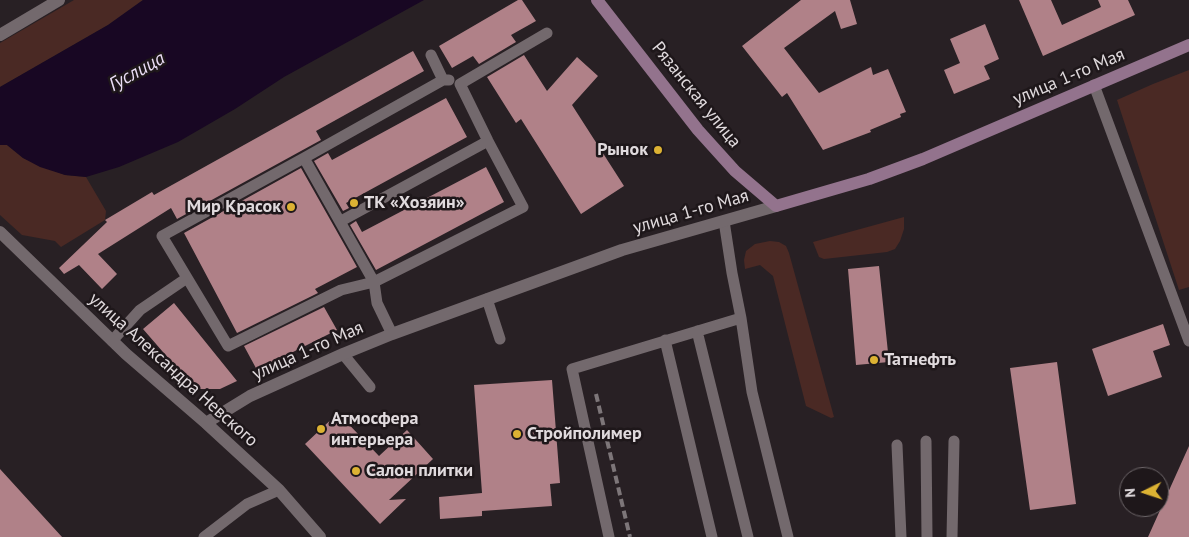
<!DOCTYPE html>
<meta charset="utf-8">
<style>
body{margin:0}
#map{position:relative;width:1189px;height:537px;overflow:hidden;background:#282024;font-family:"PT Sans",sans-serif}
canvas{display:block}
.north{position:absolute;left:1119px;top:467px;width:50px;height:50px;box-sizing:border-box;background:#1e171a;border:1px solid #6c6568;border-radius:50%;rotate:266deg;font-size:14px;font-weight:700;line-height:20px;text-align:center;color:#e0dadd}
.north::after{content:'';display:block;margin:auto;width:18px;height:22px;background:#dcb233;clip-path:polygon(50% 0,100% 100%,50% 72%,0 100%)}
</style>
<div id="map">
<canvas width="1189" height="537"></canvas>
<div class="north">N</div>
</div>
<script>
const ctx = document.querySelector('canvas').getContext('2d');
ctx.lineJoin = 'round';
function paint(path, color) { ctx.fillStyle = color; ctx.fill(path, 'evenodd'); }
const toPath = rows => new Path2D(rows.map(r => 'M' + r).join(''));
function strokePath(path, color, width, dash) { ctx.strokeStyle = color; ctx.lineWidth = width; ctx.lineCap = dash ? 'butt' : 'round'; ctx.setLineDash(dash || []); ctx.stroke(path); }
function drawText(font, color, halo, rows, align = 'center') {
  ctx.font = font + ' "PT Sans",sans-serif'; ctx.lineWidth = 5; ctx.setLineDash([]); ctx.textBaseline = 'middle'; ctx.strokeStyle = halo; ctx.fillStyle = color; for (const [text, x, y, turn = 0] of rows) {
    ctx.save(); ctx.translate(x, y); ctx.rotate((+turn || 0) * Math.PI / 180); ctx.textAlign = isNaN(turn) ? turn : align; if (halo) ctx.strokeText(text, 0, 0); ctx.fillText(text, 0, 0); ctx.restore();
  }
}
paint(toPath([
 [74,0,143,0,108,25,0,87,0,43],
 [1189,70,1189,287,1179,290,1117,100,1153,84],
 [0,145,7,145,23,158,65,175,86,177,106,211,105,220,61,247,55,241,22,235,0,215],
 [904,217,904,229,900,241,895,249,887,252,824,259,819,257,813,242],
 [770,241,779,242,786,246,789,253,834,417,831,418,806,406,773,276,760,265,745,269,744,260,746,251,755,244]
]), '#4a2924');
paint(toPath([
 [143,0,424,0,284,77,235,109,178,142,119,167,86,177,65,175,40,167,23,158,7,145,0,145,0,87,108,25]
]), '#180723');
paint(toPath([
 [518,0,522,0,536,21,511,35,516,42,479,64,473,56,452,68,439,46],
 [801,0,850,0,857,24,841,29,835,11,784,48,819,93,871,67,873,75,888,69,906,112,900,114,901,117,870,130,871,132,823,150,787,93,782,97,742,46],
 [1019,0,1051,0,1062,25,1101,7,1098,0,1128,0,1135,15,1043,56],
 [985,24,999,59,984,66,990,79,954,94,944,70,960,63,950,39],
 [413,51,424,71,316,131,321,140,177,219,171,208,98,254,117,274,102,289,79,265,64,274,59,268,107,222,105,220,152,192,154,195],
 [524,55,547,91,577,57,598,76,572,105,624,186,581,214,521,119,516,123,487,77],
 [446,98,467,137,346,203,349,208,343,211,314,161,328,153,332,160],
 [486,167,504,202,376,270,350,225,356,221,362,232],
 [301,168,357,267,315,289,318,293,237,333,184,233],
 [879,266,889,362,856,365,848,269],
 [174,303,237,381,220,389,192,389,176,367,143,329],
 [324,307,337,330,257,370,244,346],
 [1163,324,1170,345,1153,351,1162,377,1108,396,1092,349],
 [1057,362,1076,504,1030,510,1010,368],
 [552,380,560,483,550,484,552,506,482,511,482,516,440,519,439,497,482,493,474,385],
 [338,413,379,456,407,430,433,459,389,500,406,499,380,524,305,444],
 [1189,446,1189,537,1148,537],
 [0,469,62,537,0,537]
]), '#b08188');
strokePath(toPath([
 [431,55,443,80,449,80],
 [1094,85,1189,341],
 [304,158,374,282,341,290,228,346,162,236,304,158,443,80],
 [341,221,488,141],
 [724,221,732,273,741,318,752,392,788,537],
 [487,299,500,339],
 [697,331,748,537],
 [392,334,377,303,374,282,523,207,488,141,460,84,547,33],
 [665,340,712,537],
 [112,341,140,310,187,278],
 [343,354,370,387],
 [926,441,927,537],
 [897,445,901,537],
 [204,537,247,504,279,490],
 [609,537,572,369,741,318],
 [952,537,954,441]
]), '#73696d', 11);
strokePath(toPath([
 [0,35,59,0]
]), '#73696d', 12);
strokePath(toPath([
 [0,232,126,354,206,423,279,490,320,537],
 [206,423,250,396,343,354,392,334,622,250,776,206]
]), '#73696d', 12);
strokePath(toPath([
 [597,0,698,130,735,171,776,206,869,179,923,159,1189,45]
]), '#93738d', 12);
strokePath(toPath([
 [596,394,630,537]
]), '#7d7679', 4, [8, 4]);
for (const [x, y, r, color] of [
 [658,150,5,"#dcb233"],
 [354,203,5,"#dcb233"],
 [291,207,5,"#dcb233"],
 [874,360,5,"#dcb233"],
 [321,429,5,"#dcb233"],
 [517,434,5,"#dcb233"],
 [356,471,5,"#dcb233"]
]) { const dot = new Path2D(); dot.arc(x, y, r, 0, 2 * Math.PI); ctx.fillStyle = color; ctx.fill(dot); strokePath(dot, '#1e171a', 2); }
drawText('18px', '#e0dadd', '#1e171a', [
 ["улица 1-го Мая",1069,77,-23],
 ["Рязанская улица",696,95,51],
 ["улица 1-го Мая",691,212,-16],
 ["улица 1-го Мая",308,351,-24],
 ["улица Александра Невского",173,370,42]
]);
drawText('bold 18px', '#e0dadd', '#1e171a', [
 ["Рынок",648,150,"right"],
 ["ТК «Хозяин»",364,203],
 ["Мир Красок",281,207,"right"],
 ["Татнефть",884,360],
 ["Атмосфера",331,419],
 ["интерьера",331,440],
 ["Стройполимер",527,434],
 ["Салон плитки",366,471]
], 'left');
drawText('italic 19px', '#ebdef6', '#1e171a', [
 ["Гуслица",137,72,-29]
]);
</script>
